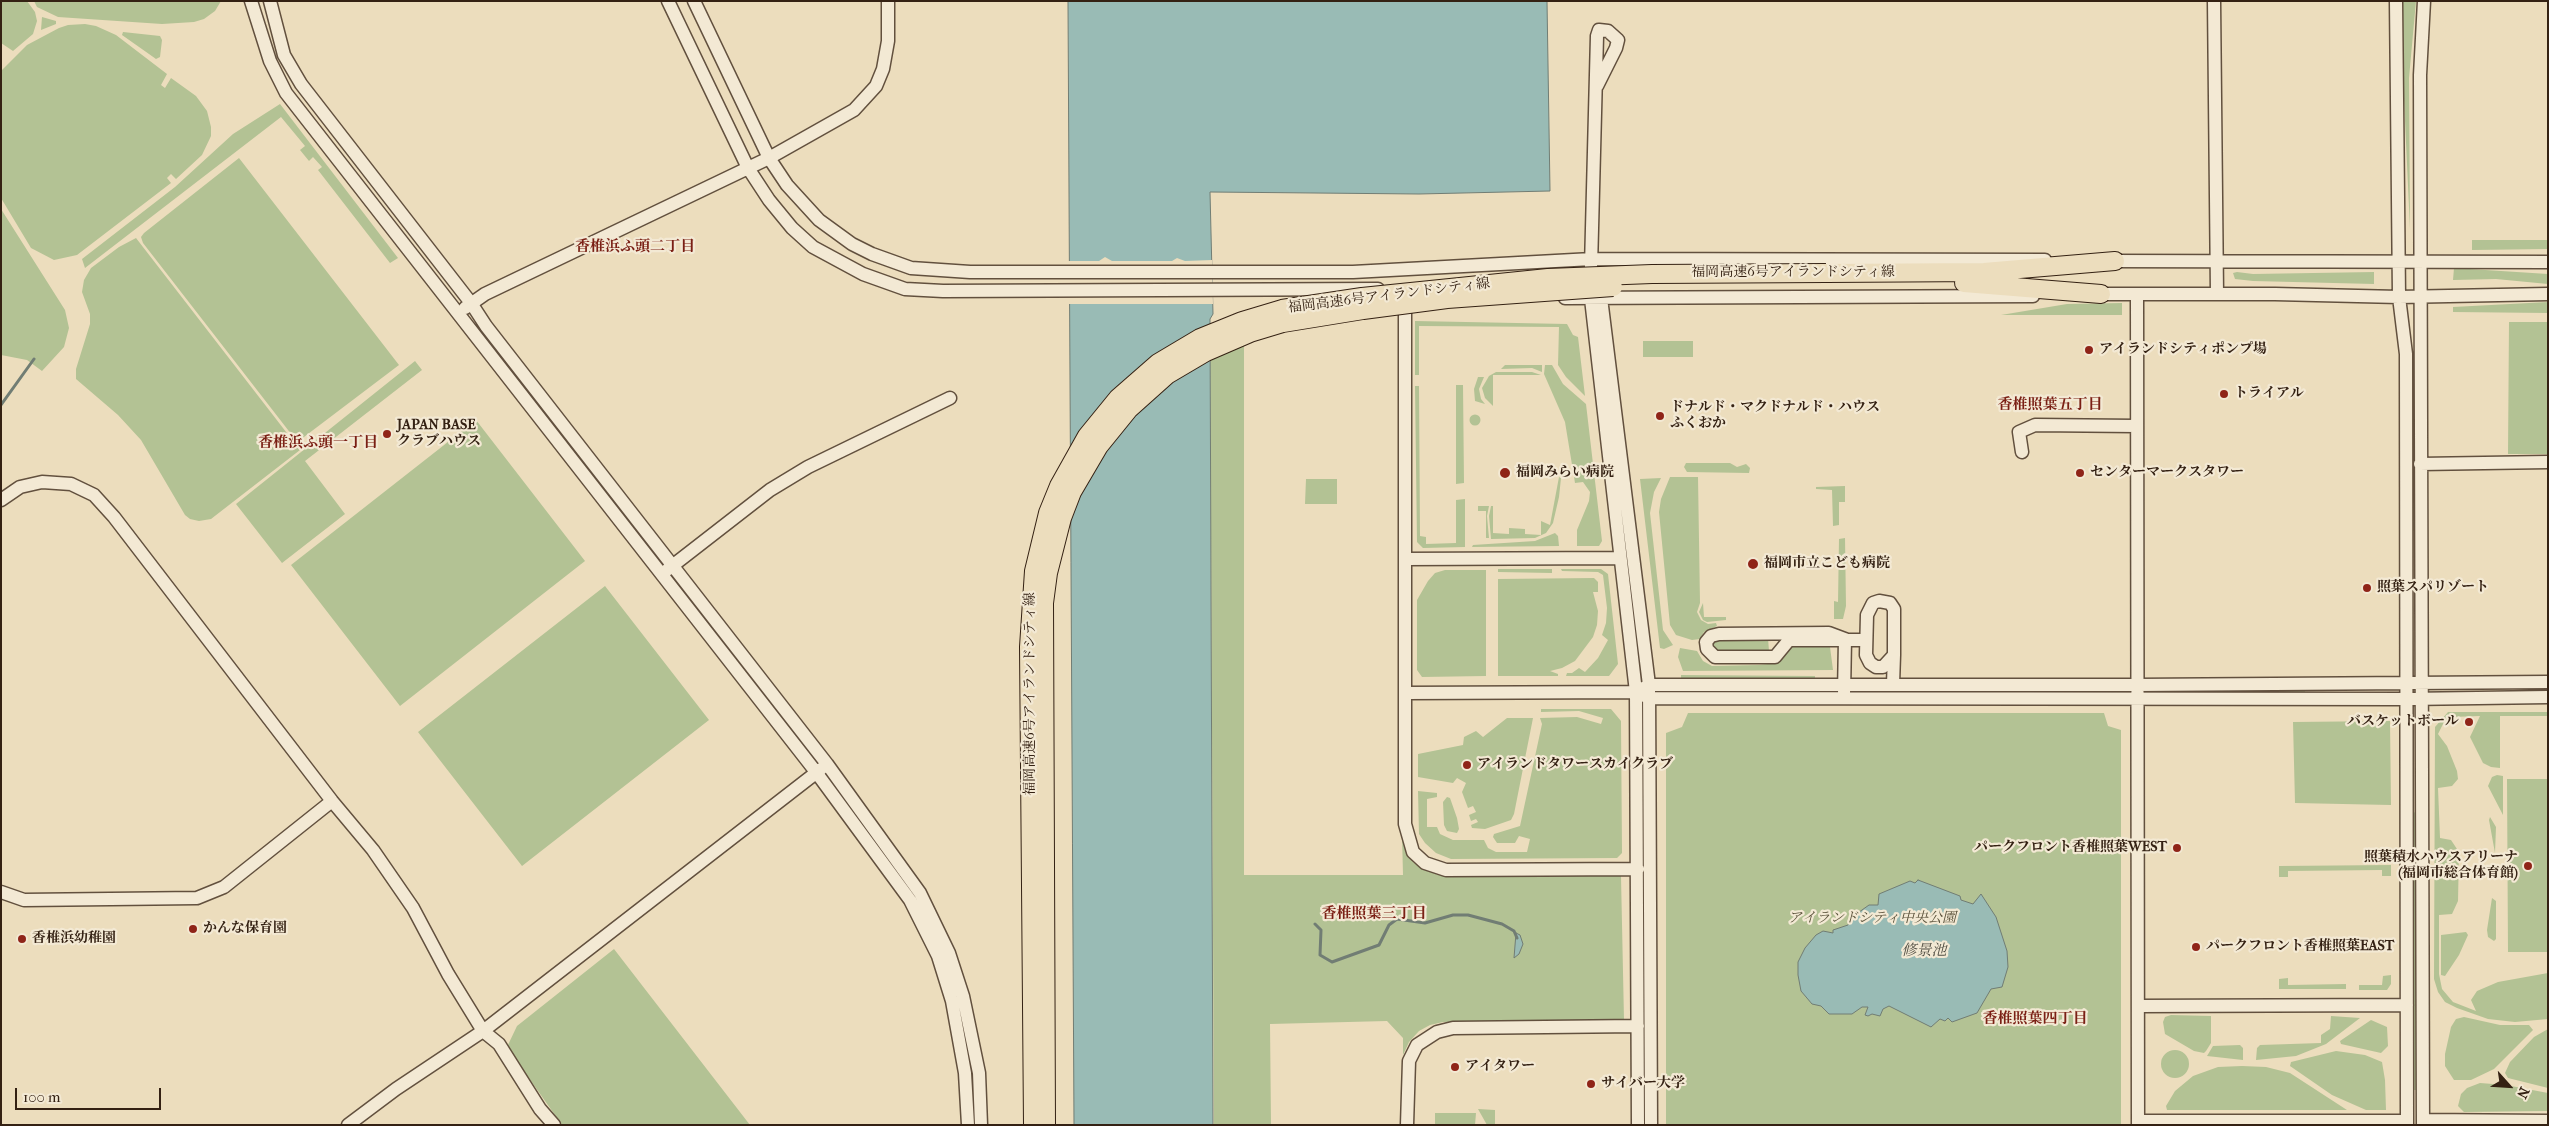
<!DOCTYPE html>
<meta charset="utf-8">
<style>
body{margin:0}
#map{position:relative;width:2549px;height:1126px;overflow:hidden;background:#ecddbd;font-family:"IM FELL French Canon",serif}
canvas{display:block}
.frame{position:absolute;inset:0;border:2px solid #342113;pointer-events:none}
.north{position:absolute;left:2484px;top:1061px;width:50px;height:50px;-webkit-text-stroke:4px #f3e9d4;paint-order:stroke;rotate:116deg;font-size:14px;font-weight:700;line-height:20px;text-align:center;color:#342113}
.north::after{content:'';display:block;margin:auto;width:18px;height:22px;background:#342113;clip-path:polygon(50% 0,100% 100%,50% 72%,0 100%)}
.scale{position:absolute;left:15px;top:1088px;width:146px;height:22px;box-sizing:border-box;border:2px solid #342113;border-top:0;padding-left:6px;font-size:15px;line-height:18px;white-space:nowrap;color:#342113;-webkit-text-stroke:4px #f3e9d4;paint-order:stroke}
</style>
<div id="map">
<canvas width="2549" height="1126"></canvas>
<div class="frame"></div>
<div class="north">N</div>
<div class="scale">100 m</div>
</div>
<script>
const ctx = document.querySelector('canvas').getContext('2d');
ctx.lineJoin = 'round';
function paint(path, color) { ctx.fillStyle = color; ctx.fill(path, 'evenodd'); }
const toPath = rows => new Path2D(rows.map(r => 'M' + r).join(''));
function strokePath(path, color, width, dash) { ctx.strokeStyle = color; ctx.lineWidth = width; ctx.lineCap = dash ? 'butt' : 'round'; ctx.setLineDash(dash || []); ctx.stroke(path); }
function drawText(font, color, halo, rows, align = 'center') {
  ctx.font = font + ' "IM FELL French Canon","Noto Serif JP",serif'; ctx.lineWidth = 4.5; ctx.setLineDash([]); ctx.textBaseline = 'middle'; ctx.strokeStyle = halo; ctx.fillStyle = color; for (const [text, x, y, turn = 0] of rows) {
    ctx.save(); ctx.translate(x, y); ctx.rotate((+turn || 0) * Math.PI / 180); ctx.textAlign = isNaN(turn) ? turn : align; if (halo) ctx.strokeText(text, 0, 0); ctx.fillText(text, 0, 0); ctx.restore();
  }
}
paint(toPath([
 [1,1,27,1,35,12,37,21,33,34,13,51,1,43],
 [34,1,221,1,215,11,204,19,194,22,162,24,58,17,37,7],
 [2403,1,2416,1,2409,78,2410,229,2403,77],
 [42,17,56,21,56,24,41,30],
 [85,24,96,26,116,35,167,74,161,85,165,88,171,78,196,96,207,111,211,127,211,136,202,155,176,179,171,174,167,178,171,183,77,255,54,260,31,248,1,198,1,71,27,45,59,28,68,25],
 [123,32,160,36,162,40,160,57,156,59,149,54,122,35],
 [280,104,398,258,390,263,318,170,322,167,313,157,309,161,300,150,305,146,281,117,85,268,82,259,175,187,233,134],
 [239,158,399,365,300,440,295,439,143,243,141,237,144,233],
 [1,209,65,310,69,328,64,347,42,371,27,360,1,355],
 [136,238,300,450,211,519,199,521,190,519,185,515,141,440,118,415,76,379,76,369,90,324,90,314,82,292,84,280,91,268,119,247],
 [2472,240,2548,240,2548,249,2472,250],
 [2454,268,2548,274,2548,284,2496,279,2453,280],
 [2237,272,2253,274,2374,272,2374,284,2253,281,2235,279,2233,273],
 [2548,302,2548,313,2453,312,2453,307],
 [2122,303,2122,315,2001,315,2067,304],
 [1415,321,1567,324,1573,335,1578,337,1585,396,1566,377,1558,365,1559,327,1419,326,1419,375,1415,375],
 [2509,322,2548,322,2548,454,2508,454],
 [1244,334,1244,875,1403,875,1402,835,1406,853,1414,863,1438,875,1621,876,1624,1020,1443,1022,1430,1025,1419,1031,1409,1042,1403,1055,1403,1038,1387,1021,1270,1024,1271,1125,1214,1125,1210,335],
 [1643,341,1693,341,1693,357,1643,357],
 [415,361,422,370,305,461,345,514,282,563,236,504],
 [1505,365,1542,365,1542,372,1532,368,1501,369],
 [1545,365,1552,365,1563,384,1586,404,1602,541,1599,546,1577,546,1577,530,1589,501,1590,492,1583,482,1575,483,1565,422,1544,374],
 [1496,372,1532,372,1541,375,1493,375,1493,406,1485,398,1482,388,1489,376],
 [1478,377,1484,377,1479,389,1481,399,1485,404,1475,401,1474,389],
 [1456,385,1463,385,1464,483,1456,484],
 [1415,386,1419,386,1420,536,1426,537,1426,544,1456,543,1456,500,1465,499,1465,547,1423,548,1417,542],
 '1469.5 420a5.5 5.5 0 1 1 11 0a5.5 5.5 0 1 1-11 0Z',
 [476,420,585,561,400,706,291,565],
 [2412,450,2415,450,2415,531,2412,531],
 [1686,463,1730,463,1737,467,1746,464,1750,468,1749,473,1687,472,1684,467],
 [1559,477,1561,478,1559,497,1553,523,1546,533,1535,538,1491,539,1489,516,1491,506,1493,506,1493,533,1509,534,1509,528,1525,529,1525,534,1541,535,1541,521,1550,525],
 [1670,477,1698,477,1700,603,1697,612,1701,620,1708,624,1716,623,1717,626,1704,632,1700,639,1692,640,1676,635,1670,625,1659,512,1661,499],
 [1661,478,1654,492,1650,513,1663,630,1673,645,1664,649,1660,648,1640,479],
 [1306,479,1337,479,1337,504,1305,504],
 [1845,486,1845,502,1839,502,1839,525,1833,526,1832,490,1816,489,1816,487],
 [1478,506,1489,506,1487,516,1489,538,1486,538,1486,511,1478,511],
 [1555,533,1558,536,1559,546,1472,547,1473,545,1535,541],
 [1845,538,1846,606,1843,619,1834,619,1834,601,1838,602,1839,539],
 [1498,569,1552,569,1552,573,1498,572],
 [1561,569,1601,569,1608,574,1618,664,1609,676,1566,676,1567,673,1572,673,1579,668,1585,672,1598,658,1608,640,1602,635,1606,623,1607,608,1603,575,1598,572,1562,571],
 [1445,570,1486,570,1486,676,1422,677,1417,670,1417,600,1428,581,1435,573],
 [1594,578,1598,582,1598,592,1593,592,1598,611,1597,625,1593,637,1575,661,1562,668,1550,671,1558,674,1558,676,1498,676,1498,579],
 [605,586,709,720,522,866,418,732],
 [1703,603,1704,617,1726,617,1726,620,1707,622,1703,620,1699,612],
 [1715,638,1768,638,1769,651,1716,651,1716,654,1712,643],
 [1790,646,1830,647,1833,670,1683,671,1678,657,1680,648,1697,651,1703,661,1712,666,1759,665,1777,663],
 [1681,675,1815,676,1815,681,1681,681],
 [2305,689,2305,692,2242,692,2242,690],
 [1541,709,1611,709,1621,721,1622,853,1617,858,1451,859,1436,853,1425,843,1419,834,1418,791,1437,793,1437,797,1427,799,1427,827,1437,827,1440,834,1453,840,1484,840,1488,848,1496,852,1527,852,1530,839,1519,836,1515,843,1497,843,1493,837,1494,834,1520,826,1542,724,1540,718,1577,717,1601,724,1603,718,1579,711,1541,712],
 [2448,712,2548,712,2548,716,2500,716,2500,768,2491,767,2483,763,2470,737,2480,716,2451,717,2444,722,2438,734,2447,746,2457,771,2458,779,2452,786,2438,788,2440,838,2451,840,2459,852,2458,901,2452,914,2439,915,2439,974,2442,989,2453,1002,2476,1011,2471,1000,2477,991,2498,982,2548,973,2548,1019,2515,1022,2488,1019,2457,1008,2445,1002,2438,992,2434,979,2435,727],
 [1688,713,2104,713,2108,726,2121,730,2121,1125,1666,1125,1666,733,1682,727],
 [1507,718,1533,718,1514,814,1511,820,1485,829,1472,828,1471,825,1478,822,1476,819,1471,821,1469,815,1476,812,1473,806,1468,808,1462,792,1466,783,1457,778,1453,783,1418,777,1418,754,1463,745,1464,737,1476,731,1483,737],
 [2390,721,2391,805,2295,803,2293,722],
 [2497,775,2503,776,2503,815,2488,786,2492,777],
 [2507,779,2548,779,2548,952,2508,952],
 [1447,797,1450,798,1457,818,1459,829,1457,833,1447,831,1444,825,1443,802],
 [1643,801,1645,801,1646,1125,1644,1125],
 [2416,812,2416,1090,2413,1090,2412,813],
 [2490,817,2496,827,2495,853,2489,820],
 [2391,865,2391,876,2382,876,2382,870,2288,871,2288,877,2279,877,2279,866],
 [2492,898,2496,901,2496,939,2494,941,2488,937,2487,930],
 [2466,932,2468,935,2459,955,2445,976,2441,975,2441,935],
 [614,949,750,1125,562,1125,507,1047,517,1026],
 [2391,975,2391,984,2387,990,2359,990,2359,985,2382,985,2383,976],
 [2288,978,2288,985,2346,984,2346,989,2279,989,2279,979],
 [2171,1015,2211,1016,2211,1043,2206,1051,2204,1053,2194,1051,2165,1034,2163,1022,2165,1017],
 [2331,1016,2360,1018,2326,1044,2296,1056,2256,1060,2257,1048,2260,1045,2321,1043,2321,1035,2330,1029],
 [2464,1017,2500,1025,2529,1025,2533,1030,2494,1069,2471,1080,2454,1080,2445,1066,2445,1054,2451,1027,2456,1019],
 [2371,1020,2387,1027,2388,1046,2381,1053,2341,1044,2340,1041],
 [2548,1029,2548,1088,2508,1078,2505,1073,2510,1062,2534,1037],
 [2240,1045,2243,1048,2243,1060,2207,1056,2213,1046],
 '2161 1064a14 14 0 1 1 28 0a14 14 0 1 1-28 0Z',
 [2336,1051,2365,1055,2382,1062,2385,1080,2386,1110,2366,1110,2332,1095,2290,1066,2291,1062],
 [2242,1066,2266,1067,2290,1073,2347,1110,2167,1110,2166,1106,2175,1091,2193,1076,2218,1067],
 [2480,1083,2506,1085,2548,1093,2548,1111,2464,1112,2458,1106,2461,1094,2467,1088],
 [1478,1109,1495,1110,1495,1125,1487,1125],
 [1435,1113,1476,1113,1475,1125,1435,1125]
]), '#b3c294');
const water = toPath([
 [1068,1,1547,1,1550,191,1419,194,1210,192,1213,314,1210,319,1213,1125,1074,1125,1068,1],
 [1918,880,1960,896,1961,900,1973,904,1981,894,1996,917,2007,951,2008,967,2002,987,1991,989,1977,1013,1952,1022,1948,1018,1945,1021,1940,1019,1931,1027,1889,1006,1883,1009,1880,1016,1872,1014,1868,1016,1865,1015,1868,1007,1862,1007,1852,1014,1829,1014,1821,1006,1812,1004,1801,991,1798,975,1798,962,1805,948,1816,935,1823,931,1833,933,1833,930,1848,925,1855,915,1869,905,1878,905,1879,894,1910,881,1915,883,1918,880],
 [1516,933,1520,935,1523,944,1519,954,1514,958,1516,933]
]);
paint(water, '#99bbb5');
strokePath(water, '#717d74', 1);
paint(toPath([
 [1105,257,1112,261,1172,261,1177,258,1185,261,1212,260,1213,304,1066,304,1066,261,1099,261]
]), '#ecddbd');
strokePath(toPath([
 [1,405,34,359],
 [1315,924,1321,930,1320,955,1332,962,1379,945,1389,925,1397,919,1425,923,1453,915,1468,915,1502,924,1514,931,1517,938]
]), '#717d74', 3);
const minor = toPath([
 [251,1,270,61,286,93,816,772,910,900,938,956,952,1001,965,1073,968,1125],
 [270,1,284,55,301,84,471,303,486,326,827,764,920,893,949,953,963,996,979,1073,981,1125],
 [668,1,748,168,769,200,792,228,813,247,863,274,905,289,943,291,1378,289],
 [694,1,769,158,787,185,819,220,852,244,872,254,911,268,970,272,1353,272,1592,259,2045,260],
 [2214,1,2217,294],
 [2396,1,2399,297,2406,354,2407,1125],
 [2108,261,2548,262],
 [1591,267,1597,36,1599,30,1608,31,1618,40,1616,48,1597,86],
 [1590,290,1636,692,1638,1125],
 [1600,290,1649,685,1651,1125],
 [2093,294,2275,294,2399,297,2548,294],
 [2137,294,2138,1125],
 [1405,296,1405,824,1413,852,1425,863,1446,870,1638,869],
 [1565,298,2033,296],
 [465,308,485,294,769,158,854,110,876,86,883,69,888,41,888,1],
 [2022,452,2019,432,2035,425,2136,426],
 [2420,464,2548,462],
 [1,500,20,487,42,482,71,484,94,495,114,517,332,801,373,850,413,908,448,974,483,1031,499,1044,540,1109,554,1125],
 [1405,559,1620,558],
 [667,570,770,490,808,467,950,398],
 [1845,639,1829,633,1719,634,1711,636,1706,642,1707,649,1715,657,1775,657,1789,640,1866,640],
 [1893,684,1894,655,1894,609,1890,603,1879,601,1873,603,1867,615,1866,655,1870,663,1876,667,1883,667,1894,655],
 [1636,692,1649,685,2137,685,2548,682],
 [1406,693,1636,692,1649,698,2407,699,2548,697],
 [1844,694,1845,639],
 [1,892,24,900,197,898,224,887,332,801],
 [2138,1006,2407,1005],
 [2423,1120,2548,1121],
 [2138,1121,2407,1121],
 [348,1125,396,1089,483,1031,821,769],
 [1407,1125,1409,1061,1417,1045,1437,1032,1453,1028,1638,1026],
 [2423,1125,2420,75,2424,1]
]);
const highway = toPath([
 [1826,273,1984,272,2115,261],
 [1964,283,2101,294]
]);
strokePath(minor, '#62503e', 15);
strokePath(highway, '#342113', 20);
strokePath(minor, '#f3e9d4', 12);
strokePath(highway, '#ecddbd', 18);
const highwayBridge = toPath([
 [1033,1125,1029,647,1034,571,1048,513,1059,486,1087,436,1118,398,1158,363,1200,338,1242,321,1282,309,1362,297,1548,278,1652,274,1826,273],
 [1046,1125,1044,603,1048,573,1062,518,1072,492,1099,446,1129,409,1167,375,1206,352,1250,333,1283,323,1363,310,1447,299,1613,287]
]);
strokePath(highwayBridge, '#342113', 20, []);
strokePath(highwayBridge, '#ecddbd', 18);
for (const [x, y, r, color] of [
 [2089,350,5,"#8f2418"],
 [2224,394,5,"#8f2418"],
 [1660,416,5,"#8f2418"],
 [387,434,5,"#8f2418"],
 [1505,473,6,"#8f2418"],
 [2080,473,5,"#8f2418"],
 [1753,564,6,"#8f2418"],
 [2367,588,5,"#8f2418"],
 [2469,722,5,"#8f2418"],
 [1467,765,5,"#8f2418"],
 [2177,848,5,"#8f2418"],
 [2528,866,5,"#8f2418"],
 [193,929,5,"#8f2418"],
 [22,939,5,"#8f2418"],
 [2196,947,5,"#8f2418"],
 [1455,1067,5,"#8f2418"],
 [1591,1084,5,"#8f2418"]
]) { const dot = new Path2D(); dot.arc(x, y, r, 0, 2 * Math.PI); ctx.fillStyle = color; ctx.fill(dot); strokePath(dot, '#f3e9d4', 2); }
drawText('14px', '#342113', '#f3e9d4', [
 ["福岡高速6号アイランドシティ線",1793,273],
 ["福岡高速6号アイランドシティ線",1389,296,-7],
 ["福岡高速6号アイランドシティ線",1031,694,-90]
]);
drawText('bold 14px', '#342113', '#f3e9d4', [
 ["アイランドシティポンプ場",2099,350],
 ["トライアル",2234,394],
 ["ドナルド・マクドナルド・ハウス",1670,408],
 ["ふくおか",1670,424],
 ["JAPAN BASE",397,426],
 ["クラブハウス",397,442],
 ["福岡みらい病院",1516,473],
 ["センターマークスタワー",2090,473],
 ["福岡市立こども病院",1764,564],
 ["照葉スパリゾート",2377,588],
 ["バスケットボール",2459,722,"right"],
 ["アイランドタワースカイクラブ",1477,765],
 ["パークフロント香椎照葉WEST",2167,848,"right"],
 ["照葉積水ハウスアリーナ",2518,858,"right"],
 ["(福岡市総合体育館)",2518,874,"right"],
 ["かんな保育園",203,929],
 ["香椎浜幼稚園",32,939],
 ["パークフロント香椎照葉EAST",2206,947],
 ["アイタワー",1465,1067],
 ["サイバー大学",1601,1084]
], 'left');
drawText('italic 14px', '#5a513a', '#f3e9d4', [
 ["アイランドシティ中央公園",1872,919]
]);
drawText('bold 15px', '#7a1f14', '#f3e9d4', [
 ["香椎浜ふ頭二丁目",635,247],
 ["香椎照葉五丁目",2050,405],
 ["香椎浜ふ頭一丁目",318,443],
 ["香椎照葉三丁目",1374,914],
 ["香椎照葉四丁目",2035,1019]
]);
drawText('italic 15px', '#524f44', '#f3e9d4', [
 ["修景池",1924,951]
]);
</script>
